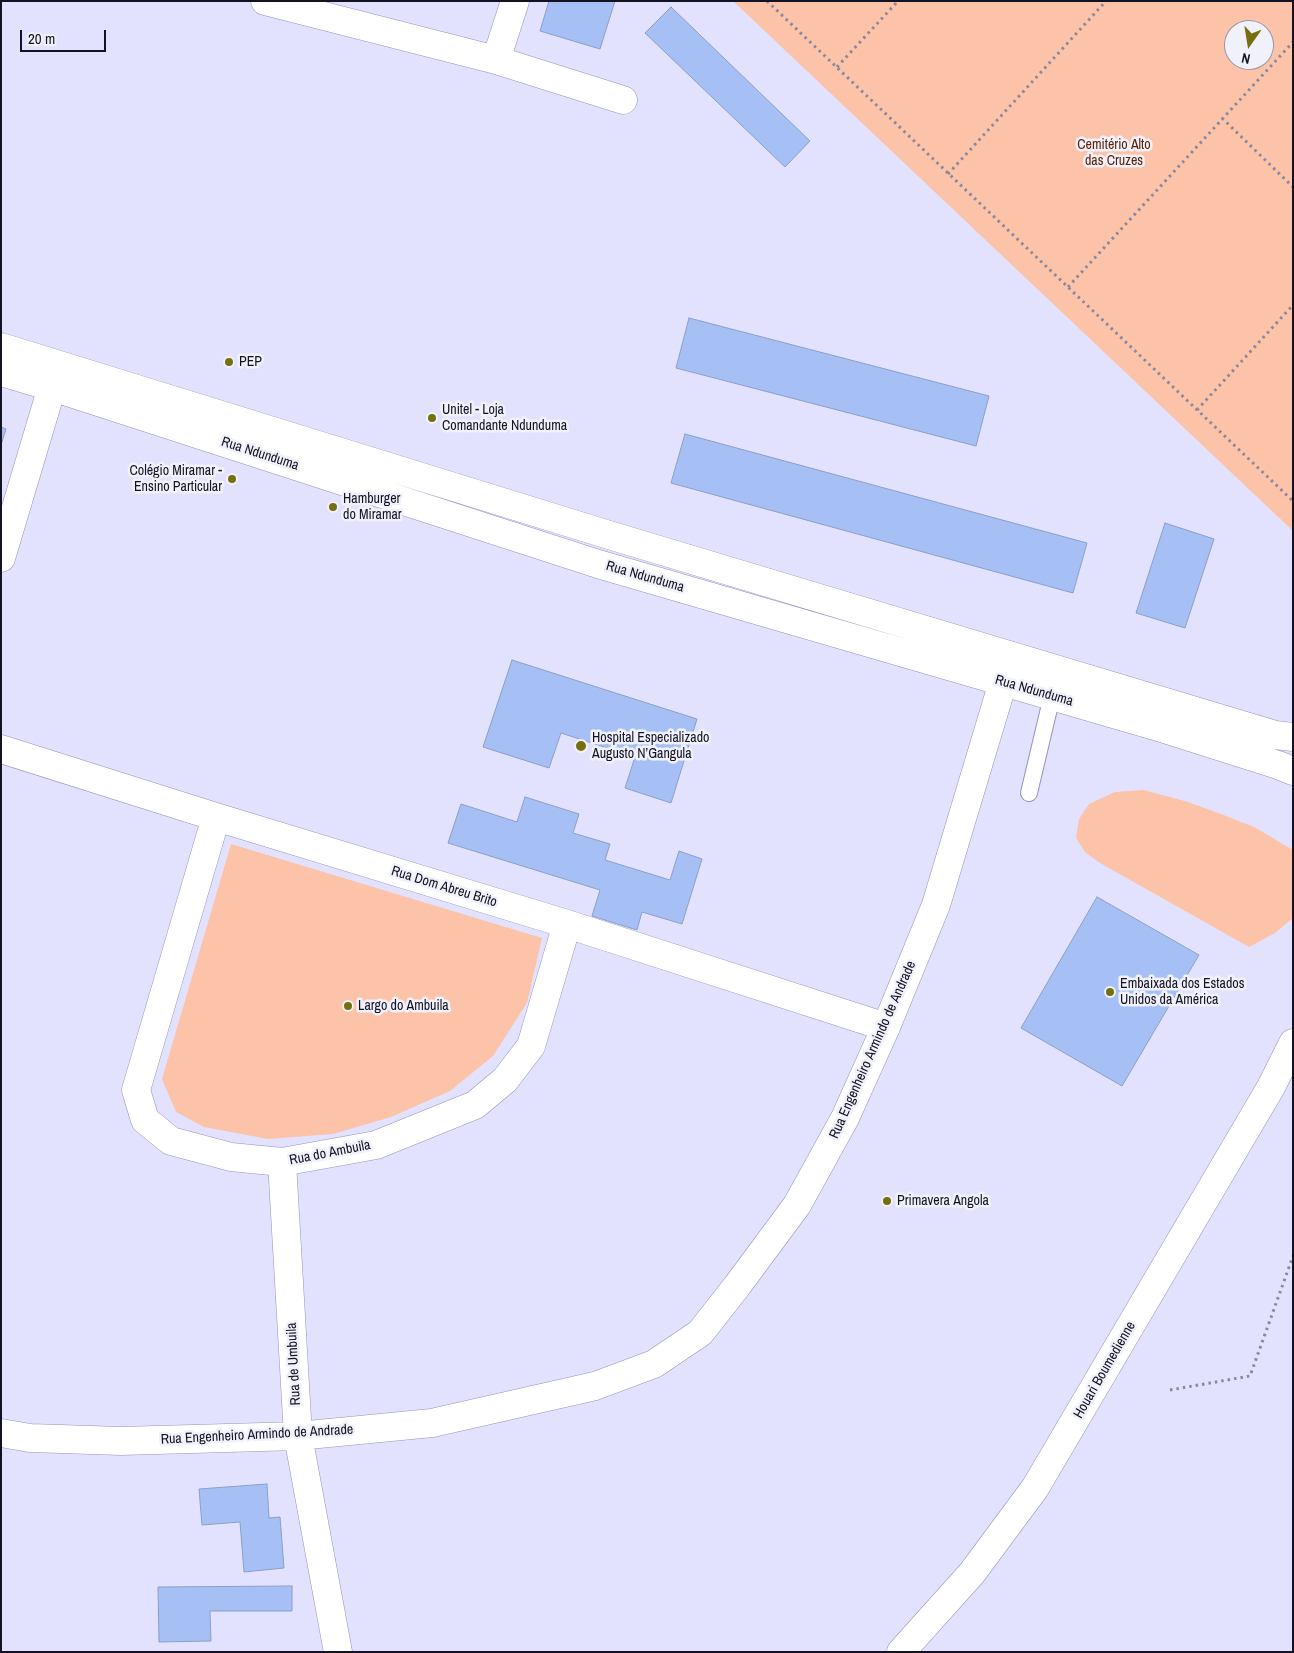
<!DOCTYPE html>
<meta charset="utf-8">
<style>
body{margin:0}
#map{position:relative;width:1294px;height:1653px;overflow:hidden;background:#e2e2fe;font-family:"Archivo Narrow",sans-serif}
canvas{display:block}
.frame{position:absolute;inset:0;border:2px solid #131222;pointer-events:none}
.north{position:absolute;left:1224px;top:20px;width:50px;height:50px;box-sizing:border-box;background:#f1f1fb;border:1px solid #9898a4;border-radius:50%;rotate:193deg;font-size:14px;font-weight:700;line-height:20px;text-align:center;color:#131222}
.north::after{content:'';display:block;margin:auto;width:18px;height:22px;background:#766f0e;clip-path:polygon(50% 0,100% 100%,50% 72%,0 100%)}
.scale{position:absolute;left:20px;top:30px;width:86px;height:22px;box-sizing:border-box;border:2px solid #131222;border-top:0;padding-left:6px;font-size:15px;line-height:18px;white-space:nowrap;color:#131222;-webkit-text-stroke:4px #f1f1fb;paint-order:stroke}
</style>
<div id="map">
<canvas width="1294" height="1653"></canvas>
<div class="frame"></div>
<div class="north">N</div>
<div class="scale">20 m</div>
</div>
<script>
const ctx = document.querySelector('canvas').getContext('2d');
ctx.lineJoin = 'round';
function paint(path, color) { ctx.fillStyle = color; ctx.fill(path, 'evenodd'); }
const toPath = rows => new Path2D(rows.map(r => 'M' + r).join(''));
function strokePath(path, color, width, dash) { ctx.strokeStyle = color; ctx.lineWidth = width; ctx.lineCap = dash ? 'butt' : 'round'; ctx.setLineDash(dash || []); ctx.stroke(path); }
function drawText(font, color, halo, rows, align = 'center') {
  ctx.font = font + ' "Archivo Narrow",sans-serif'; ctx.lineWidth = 5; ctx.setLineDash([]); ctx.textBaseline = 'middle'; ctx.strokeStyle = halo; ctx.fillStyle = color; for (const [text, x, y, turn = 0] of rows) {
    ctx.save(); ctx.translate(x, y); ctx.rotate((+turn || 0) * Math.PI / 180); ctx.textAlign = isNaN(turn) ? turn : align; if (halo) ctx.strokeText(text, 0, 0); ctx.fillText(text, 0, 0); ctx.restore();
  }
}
paint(toPath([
 [733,1,1293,1,1293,531],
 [1234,30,1264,30,1264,60,1234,60],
 [1144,790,1188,802,1221,814,1254,827,1293,850,1293,918,1275,933,1249,947,1100,863,1085,852,1076,838,1079,819,1089,804,1115,792],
 [231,844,542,938,527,1003,493,1056,450,1091,391,1117,333,1134,268,1139,204,1127,176,1112,162,1079]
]), '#fcc3a9');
const building = toPath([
 [549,1,615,1,600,49,540,31,549,1],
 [671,7,810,141,785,167,645,33,671,7],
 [689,318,989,396,976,446,676,368,689,318],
 [1,427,6,429,1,445,1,427],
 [685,434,1087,543,1073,593,671,483,685,434],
 [1165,523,1214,539,1185,628,1136,613,1165,523],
 [512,660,697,719,671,803,625,788,635,757,561,733,549,768,483,747,512,660],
 [525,797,579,814,573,833,610,844,605,860,670,880,679,851,702,859,682,924,642,912,637,930,592,916,600,890,448,843,461,804,517,822,525,797],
 [1097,897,1199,955,1122,1086,1021,1028,1097,897],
 [267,1484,269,1518,280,1517,284,1568,244,1572,240,1522,202,1525,199,1489,267,1484],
 [292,1586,292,1611,210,1611,211,1641,159,1642,158,1587,292,1586]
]);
paint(building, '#a6c0f6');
strokePath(building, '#8b9ec6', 1);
const lane = toPath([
 [1029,793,1052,696]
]);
const street = toPath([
 [265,1,496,60,623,100],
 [496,60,515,1],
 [1,558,52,387],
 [1,749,216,817,567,924,886,1027],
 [216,817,136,1090,145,1120,171,1141,231,1157,282,1162,376,1145,475,1105,505,1080,531,1046,567,924],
 [282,1162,298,1436,338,1652],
 [1,1433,30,1438,121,1441,298,1436,432,1423,595,1386,654,1364,700,1333,737,1286,797,1205,845,1118,886,1027,936,905,1003,682]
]);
const secondary = toPath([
 [1,347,609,535,1275,735,1293,737],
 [1,372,52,387,598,564,1155,726,1278,765,1293,771],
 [901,1652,972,1573,1035,1488,1271,1087,1293,1043]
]);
strokePath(lane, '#9493be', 18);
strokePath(street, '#9493be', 29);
strokePath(secondary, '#9493be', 29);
strokePath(toPath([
 [767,1,1293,501],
 [837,67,898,1],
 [1222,118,1293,187],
 [948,174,1106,1],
 [1068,287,1293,42],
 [1197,410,1293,305],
 [1170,1390,1250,1376,1293,1256]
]), '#89899f', 3, [2.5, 4]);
strokePath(lane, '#fff', 16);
strokePath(street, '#fff', 28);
strokePath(secondary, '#fff', 28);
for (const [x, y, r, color] of [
 [229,362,5,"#766f0e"],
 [432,418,5,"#766f0e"],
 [232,479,5,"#766f0e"],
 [333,507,5,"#766f0e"],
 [581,746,6,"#766f0e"],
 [1110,992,5,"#766f0e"],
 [348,1006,5,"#766f0e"],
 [887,1201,5,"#766f0e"]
]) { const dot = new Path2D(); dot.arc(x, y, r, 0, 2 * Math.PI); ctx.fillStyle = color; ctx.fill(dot); strokePath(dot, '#f1f1fb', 2); }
drawText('14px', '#5b2405', '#f1f1fb', [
 ["Cemitério Alto",1114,145],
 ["das Cruzes",1114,161]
]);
drawText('14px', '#131222', '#f1f1fb', [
 ["PEP",239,362],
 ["Unitel - Loja",442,410],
 ["Comandante Ndunduma",442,426],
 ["Colégio Miramar -",222,471,"right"],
 ["Ensino Particular",222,487,"right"],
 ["Hamburger",343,499],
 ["do Miramar",343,515],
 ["Hospital Especializado",592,738],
 ["Augusto N’Gangula",592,754],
 ["Embaixada dos Estados",1120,984],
 ["Unidos da América",1120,1000],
 ["Largo do Ambuila",358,1006],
 ["Primavera Angola",897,1201]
], 'left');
drawText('14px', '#131222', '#f1f1fb', [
 ["Rua Ndunduma",260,454,18],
 ["Rua Ndunduma",645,577,16],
 ["Rua Ndunduma",1034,691,16],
 ["Rua Dom Abreu Brito",444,887,17],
 ["Rua Engenheiro Armindo de Andrade",873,1050,-66],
 ["Rua do Ambuila",330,1153,-11],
 ["Rua de Umbuila",294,1364,-93],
 ["Houari Boumedienne",1105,1370,-60],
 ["Rua Engenheiro Armindo de Andrade",257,1435,-3]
]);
</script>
